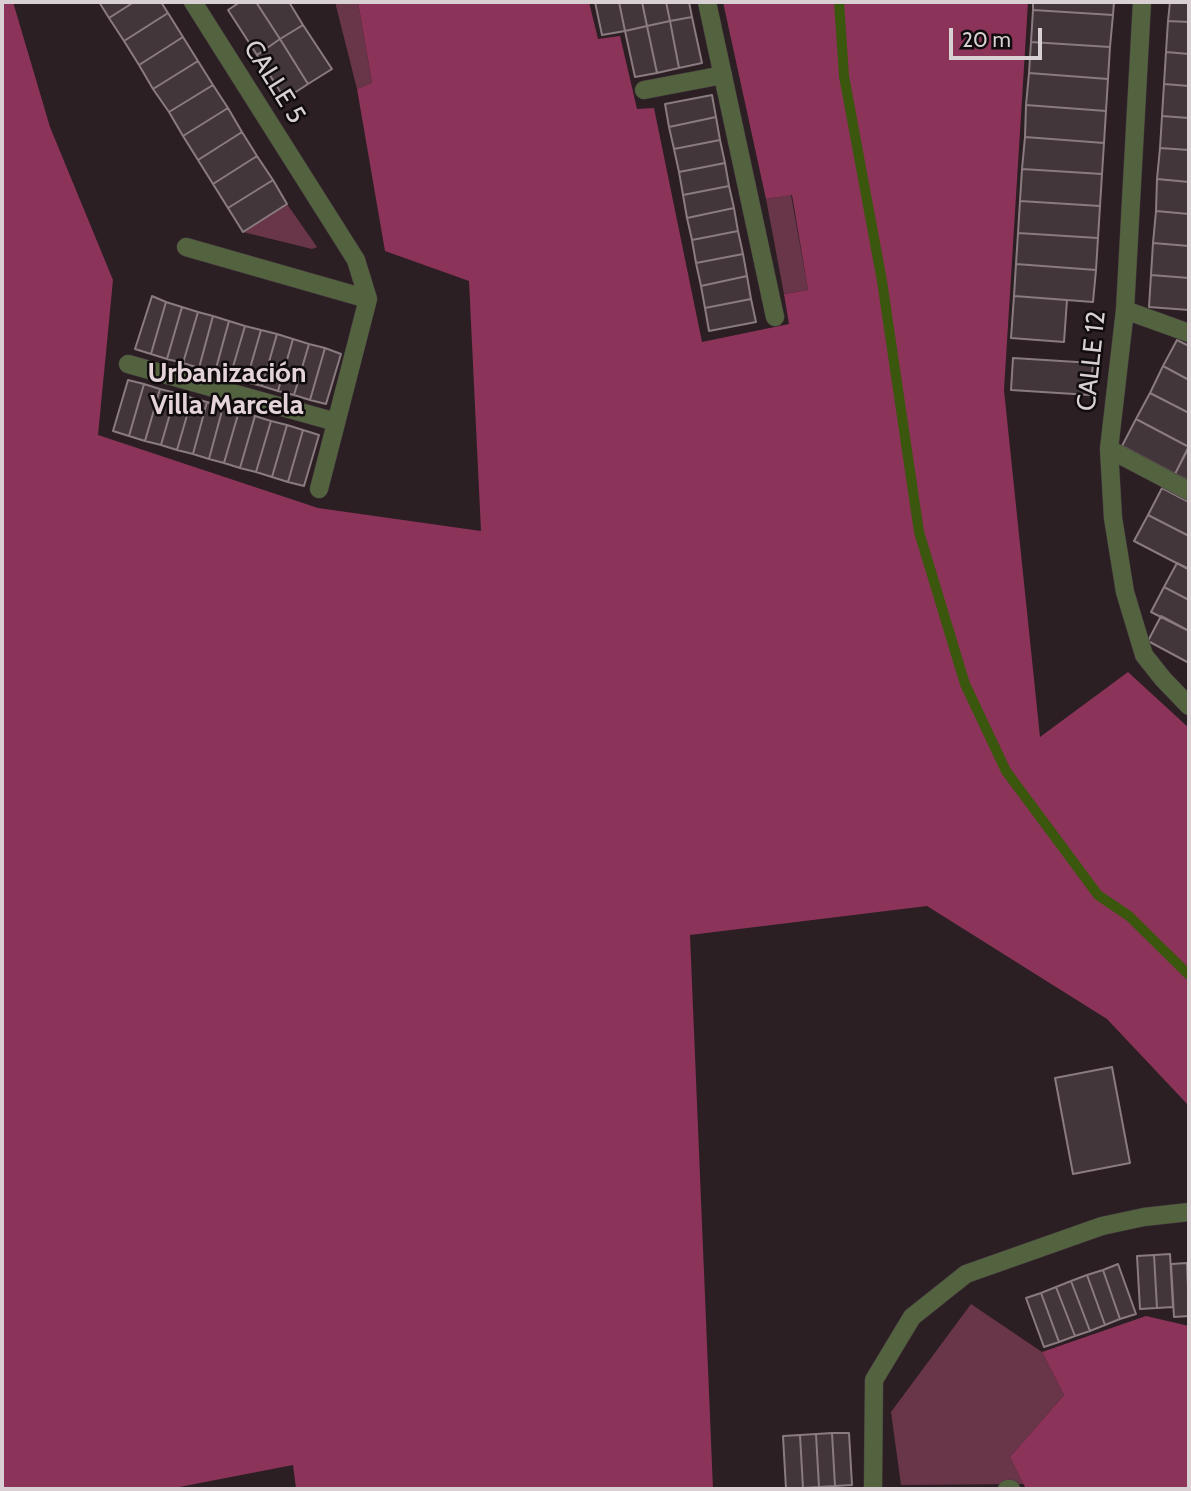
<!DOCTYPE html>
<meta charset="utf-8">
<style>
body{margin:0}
#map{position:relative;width:1191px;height:1491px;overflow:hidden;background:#2b1f23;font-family:Cabin,sans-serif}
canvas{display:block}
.frame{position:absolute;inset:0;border:4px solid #d8d0d2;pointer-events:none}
.scale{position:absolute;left:949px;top:28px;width:93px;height:32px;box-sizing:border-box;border:4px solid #d8d0d2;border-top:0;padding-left:9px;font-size:21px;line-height:24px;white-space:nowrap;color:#d8d0d2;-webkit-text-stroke:5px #100b0c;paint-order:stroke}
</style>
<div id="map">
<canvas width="1191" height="1491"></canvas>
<div class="frame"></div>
<div class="scale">20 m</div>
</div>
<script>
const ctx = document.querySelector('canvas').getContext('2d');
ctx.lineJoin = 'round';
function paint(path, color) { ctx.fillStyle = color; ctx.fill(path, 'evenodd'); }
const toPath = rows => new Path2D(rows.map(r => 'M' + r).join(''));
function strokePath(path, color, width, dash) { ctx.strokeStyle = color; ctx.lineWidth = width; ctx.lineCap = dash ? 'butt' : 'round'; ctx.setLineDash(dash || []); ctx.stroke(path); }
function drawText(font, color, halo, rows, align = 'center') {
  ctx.font = font + ' Cabin,sans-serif'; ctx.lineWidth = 5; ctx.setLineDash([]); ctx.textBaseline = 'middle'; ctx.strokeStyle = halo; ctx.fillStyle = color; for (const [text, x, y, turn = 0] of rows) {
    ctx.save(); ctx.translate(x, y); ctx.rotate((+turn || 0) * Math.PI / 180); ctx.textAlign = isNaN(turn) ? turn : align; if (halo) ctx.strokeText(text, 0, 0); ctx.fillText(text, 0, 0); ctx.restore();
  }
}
paint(toPath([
 [335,2,358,2,372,83,357,89],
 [791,195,808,290,784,294,766,199],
 [287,204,317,247,312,249,243,232],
 [971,1304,1042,1352,1064,1395,1010,1457,1024,1484,901,1485,891,1412]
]), '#693548');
paint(toPath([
 [2,2,13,2,50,127,113,280,98,435,318,508,481,531,469,281,385,251,357,89,372,83,358,2,589,2,598,39,620,36,637,109,654,108,702,342,789,324,784,294,808,290,792,195,766,199,723,2,1028,2,1004,390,1040,737,1128,672,1189,728,1189,1106,1107,1019,927,906,690,935,713,1489,296,1489,293,1465,169,1489,2,1489],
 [1146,1316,1189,1326,1189,1489,1026,1489,1010,1457,1064,1395,1042,1352]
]), '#8c3359');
strokePath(toPath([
 [839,2,844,76,882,281,919,532,965,684,1006,771,1098,895,1129,916,1189,975]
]), '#3b560d', 10);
const building = toPath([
 [99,2,134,2,109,18,99,2],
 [134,2,161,2,168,13,124,41,109,18,134,2],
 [240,2,256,2,280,39,257,55,228,10,240,2],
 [256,2,289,2,303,25,280,39,256,2],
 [595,2,619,2,625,31,602,35,595,2],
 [619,2,642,2,647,26,625,31,619,2],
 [642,2,666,2,670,21,647,26,642,2],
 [666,2,689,2,692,17,670,21,666,2],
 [1033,2,1114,2,1113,15,1033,10,1033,2],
 [1170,2,1189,2,1189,22,1168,21,1170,2],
 [1033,10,1113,15,1110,47,1031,42,1033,10],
 [168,13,183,37,139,65,124,41,168,13],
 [692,17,702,63,679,68,670,21,692,17],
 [670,21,679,68,657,73,647,26,670,21],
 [1168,21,1189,22,1189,54,1166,52,1168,21],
 [303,25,332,69,308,84,280,39,303,25],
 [647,26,657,73,635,77,625,31,647,26],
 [183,37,198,61,153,89,139,65,183,37],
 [280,39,308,84,285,99,257,55,280,39],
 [1031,42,1110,47,1108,79,1029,73,1031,42],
 [1166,52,1189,54,1189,86,1164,84,1166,52],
 [198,61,213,85,169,112,153,89,198,61],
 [1029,73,1108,79,1106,111,1026,105,1029,73],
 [1164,84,1189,86,1189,118,1162,116,1164,84],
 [213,85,228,108,183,136,169,112,213,85],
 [712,95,716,117,669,127,665,104,712,95],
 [1026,105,1106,111,1104,143,1025,137,1026,105],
 [228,108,242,132,198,160,183,136,228,108],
 [1162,116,1189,118,1189,150,1160,148,1162,116],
 [716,117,720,140,674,149,669,127,716,117],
 [242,132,257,156,213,184,198,160,242,132],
 [1025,137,1104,143,1102,174,1022,169,1025,137],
 [720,140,725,163,679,172,674,149,720,140],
 [1160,148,1189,150,1189,182,1157,179,1160,148],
 [257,156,273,180,228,208,213,184,257,156],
 [725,163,729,186,683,195,679,172,725,163],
 [1022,169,1102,174,1100,206,1020,201,1022,169],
 [1157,179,1189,182,1189,214,1156,211,1157,179],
 [273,180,287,204,243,232,228,208,273,180],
 [729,186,734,208,687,218,683,195,729,186],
 [1020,201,1100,206,1098,238,1018,233,1020,201],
 [734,208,738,231,692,240,687,218,734,208],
 [1156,211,1189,214,1189,246,1153,243,1156,211],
 [738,231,743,254,696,263,692,240,738,231],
 [1018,233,1098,238,1096,270,1016,264,1018,233],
 [1153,243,1189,246,1189,278,1151,275,1153,243],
 [743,254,747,276,701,286,696,263,743,254],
 [1016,264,1096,270,1093,302,1014,296,1016,264],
 [1151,275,1189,278,1189,310,1149,307,1151,275],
 [747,276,751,299,705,308,701,286,747,276],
 [152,296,166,302,151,354,135,349,152,296],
 [1014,296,1067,300,1064,342,1011,338,1014,296],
 [751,299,756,322,709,331,705,308,751,299],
 [166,302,182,307,167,359,151,354,166,302],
 [182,307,198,312,183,363,167,359,182,307],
 [198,312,213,316,199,368,183,363,198,312],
 [213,316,229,321,215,372,199,368,213,316],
 [229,321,245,326,230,377,215,372,229,321],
 [245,326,261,330,246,382,230,377,245,326],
 [261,330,277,334,262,386,246,382,261,330],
 [277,334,293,339,278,391,262,386,277,334],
 [293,339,309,344,294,395,278,391,293,339],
 [1177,340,1189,346,1189,380,1163,366,1177,340],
 [309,344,325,348,310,400,294,395,309,344],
 [325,348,341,354,326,404,310,400,325,348],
 [1013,358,1093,363,1090,395,1011,390,1013,358],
 [1163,366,1189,380,1189,413,1150,393,1163,366],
 [128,380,144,384,129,436,113,431,128,380],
 [144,384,160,389,145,441,129,436,144,384],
 [160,389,176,393,161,445,145,441,160,389],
 [176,393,192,398,177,450,161,445,176,393],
 [1150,393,1189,413,1189,447,1136,419,1150,393],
 [192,398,207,402,193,454,177,450,192,398],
 [207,402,223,407,209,459,193,454,207,402],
 [223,407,239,411,224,463,209,459,223,407],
 [239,411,255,416,240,468,224,463,239,411],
 [255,416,271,421,256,472,240,468,255,416],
 [1136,419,1189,447,1175,474,1122,446,1136,419],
 [271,421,287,425,272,477,256,472,271,421],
 [287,425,303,430,288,482,272,477,287,425],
 [303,430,319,435,304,486,288,482,303,430],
 [1189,446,1189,481,1175,474,1189,446],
 [1162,488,1189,502,1189,536,1148,515,1162,488],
 [1148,515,1189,536,1188,569,1134,541,1148,515],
 [1177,563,1189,569,1189,600,1164,587,1177,563],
 [1164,587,1189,600,1189,631,1151,612,1164,587],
 [1161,616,1189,631,1189,663,1148,641,1161,616],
 [1112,1067,1130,1163,1073,1174,1055,1078,1112,1067],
 [1170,1254,1173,1307,1157,1308,1154,1255,1170,1254],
 [1154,1255,1157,1308,1140,1309,1137,1256,1154,1255],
 [1187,1263,1189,1316,1174,1317,1171,1264,1187,1263],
 [1118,1264,1136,1314,1120,1319,1103,1270,1118,1264],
 [1103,1270,1120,1319,1105,1325,1087,1275,1103,1270],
 [1087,1275,1105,1325,1090,1331,1071,1281,1087,1275],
 [1071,1281,1090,1331,1075,1336,1056,1287,1071,1281],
 [1056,1287,1075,1336,1059,1342,1041,1293,1056,1287],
 [1041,1293,1059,1342,1044,1347,1026,1298,1041,1293],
 [832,1433,835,1486,819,1487,816,1434,832,1433],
 [832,1433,849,1433,852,1485,835,1486,832,1433],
 [816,1434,819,1487,803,1488,800,1435,816,1434],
 [800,1435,803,1488,786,1489,783,1436,800,1435]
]);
paint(building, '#42363a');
strokePath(building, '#897b7f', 2);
const service = toPath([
 [644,90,723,75]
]);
const minor = toPath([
 [193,2,356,260,368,299,319,489],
 [707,2,775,317],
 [1142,2,1125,310,1109,449,1113,518,1125,592,1144,655,1163,679,1189,706],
 [186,247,368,299],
 [1125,310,1189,333],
 [128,364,336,422],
 [1109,449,1189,491],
 [873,1489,874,1380,912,1317,966,1274,1102,1226,1144,1217,1189,1212],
 [1007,1489,1011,1489]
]);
strokePath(service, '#473b3f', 19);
strokePath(minor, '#473b3f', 19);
strokePath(service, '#536340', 18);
strokePath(minor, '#536340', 18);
drawText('26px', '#d8d0d2', '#100b0c', [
 ["CALLE 5",274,82,58],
 ["CALLE 12",1092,361,-84]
]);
drawText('bold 28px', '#e4d4d9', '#100b0c', [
 ["Urbanización",227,374],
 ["Villa Marcela",227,406]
]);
</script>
